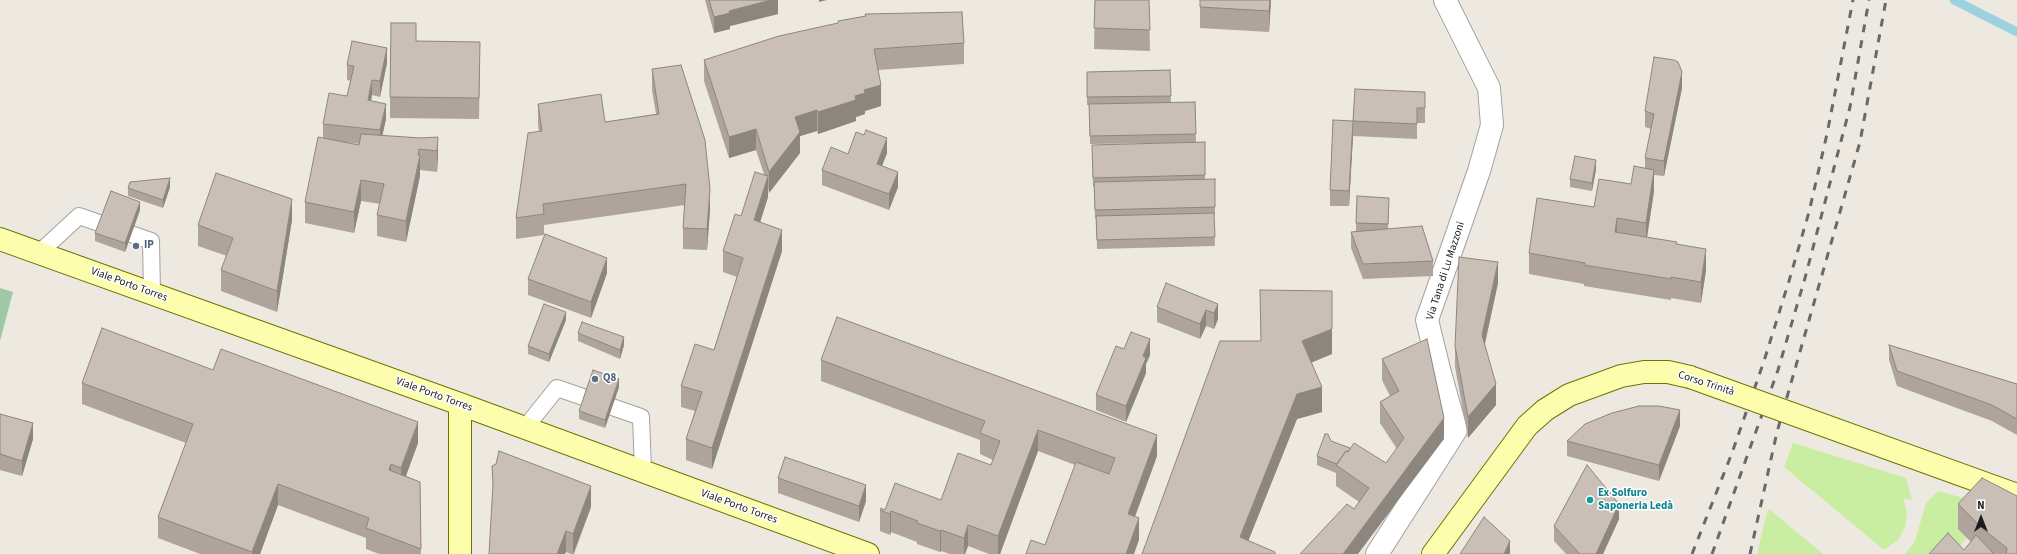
<!DOCTYPE html>
<meta charset="utf-8">
<style>
body{margin:0}
#map{position:relative;width:2017px;height:554px;overflow:hidden;background:#eee9e0;font-family:"Source Sans 3",sans-serif}
canvas{display:block}
.north{position:absolute;left:1961px;top:498px;width:40px;height:40px;-webkit-text-stroke:3px #fff;paint-order:stroke;rotate:0deg;font-size:11px;font-weight:700;line-height:16px;text-align:center;color:#1b1b1b}
.north::after{content:'';display:block;margin:auto;width:14px;height:18px;background:#1b1b1b;clip-path:polygon(50% 0,100% 100%,50% 72%,0 100%)}
</style>
<div id="map">
<canvas width="2017" height="554"></canvas>
<div class="north">N</div>
</div>
<script>
const ctx = document.querySelector('canvas').getContext('2d');
ctx.lineJoin = 'round';
function paint(path, color) { ctx.fillStyle = color; ctx.fill(path, 'evenodd'); }
const toPath = rows => new Path2D(rows.map(r => 'M' + r).join(''));
function strokePath(path, color, width, dash) { ctx.strokeStyle = color; ctx.lineWidth = width; ctx.lineCap = dash ? 'butt' : 'round'; ctx.setLineDash(dash || []); ctx.stroke(path); }
function drawText(font, color, halo, rows, align = 'center') {
  ctx.font = font + ' "Source Sans 3",sans-serif'; ctx.lineWidth = 3; ctx.setLineDash([]); ctx.textBaseline = 'middle'; ctx.strokeStyle = halo; ctx.fillStyle = color; for (const [text, x, y, turn = 0] of rows) {
    ctx.save(); ctx.translate(x, y); ctx.rotate((+turn || 0) * Math.PI / 180); ctx.textAlign = isNaN(turn) ? turn : align; if (halo) ctx.strokeText(text, 0, 0); ctx.fillText(text, 0, 0); ctx.restore();
  }
}
paint(toPath([
 [1793,443,1906,478,1912,500,1903,498,1907,513,1905,527,1899,539,1884,550,1784,467],
 [1938,491,1982,503,1967,538,1952,554,1905,554,1915,541,1926,503],
 [1769,509,1823,554,1757,554,1766,516]
]), '#c9eda1');
paint(toPath([
 [0,288,13,292,0,341]
]), '#9fc9a4');
strokePath(toPath([
 [1954,0,2017,32]
]), '#9cd2e0', 9);
const service = toPath([
 [39,253,79,216,151,241,152,293],
 [525,428,557,388,641,417,643,471]
]);
const minor = toPath([
 [1377,554,1456,430,1440,373,1427,320,1479,171,1492,125,1489,88,1445,0]
]);
const secondary = toPath([
 [0,239,460,404,868,554],
 [460,404,460,554],
 [1433,554,1527,426,1545,410,1569,395,1621,376,1644,372,1668,372,1690,377]
]);
strokePath(service, '#a2a2a2', 18);
strokePath(minor, '#a2a2a2', 24);
strokePath(secondary, '#6c7500', 24);
strokePath(service, '#fff', 16);
strokePath(minor, '#fff', 22);
strokePath(secondary, '#fcfeae', 22);
strokePath(toPath([
 [1692,554,1732,453,1764,361,1789,281,1809,212,1827,134,1853,0],
 [1712,554,1778,370,1805,278,1850,107,1869,0],
 [1750,554,1777,432,1860,142,1886,0]
]), '#696969', 3, [8, 8]);
const secondaryBridge = toPath([
 [1690,377,2017,495]
]);
strokePath(secondaryBridge, '#6c7500', 24, []);
strokePath(secondaryBridge, '#fcfeae', 22);
paint(toPath([
 [705,0,778,0,778,14,730,26,730,29,714,33],
 [1095,0,1149,0,1150,51,1094,49],
 [1200,0,1271,0,1269,32,1200,28],
 [865,14,964,43,964,64,878,70,881,106,865,111,865,114,856,117,856,121,818,134,817,131,800,136,800,153,769,193,768,188,768,197,760,222,782,251,712,469,686,460,686,439,695,411,681,407,681,386,714,350,737,277,723,272,723,251,764,174,756,150,729,158,704,81,704,60,838,23,838,21,865,16],
 [416,41,480,63,479,119,390,118,390,97],
 [387,63,380,97,372,95,371,101,386,119,382,136,421,138,438,137,437,172,420,170,420,176,406,242,377,236,377,215,380,204,361,201,354,233,305,223,305,202,323,138,323,124,347,96,351,81,347,80,347,65],
 [346,142,360,144,359,145],
 [652,69,710,210,707,250,683,249,683,228,685,205,544,225,544,235,516,239,516,218,539,132,538,125,538,104,605,122,656,114,652,90],
 [1170,70,1171,103,1195,102,1196,142,1205,142,1205,180,1215,179,1215,215,1214,215,1215,246,1097,249,1096,218,1095,218,1094,186,1093,187,1092,153,1169,143,1090,144,1089,105,1087,105,1087,72],
 [1682,88,1664,176,1654,175,1654,191,1647,237,1677,245,1706,270,1701,303,1671,298,1671,300,1584,286,1584,284,1529,274,1529,253,1594,207,1631,184,1645,168,1645,158,1651,129,1645,127,1645,111],
 [1355,89,1425,107,1425,123,1417,123,1417,139,1353,136,1353,121],
 [1353,136,1349,206,1330,206,1330,190],
 [887,153,882,166,898,187,889,210,822,185,822,170],
 [1596,169,1592,191,1570,187,1570,179],
 [170,187,163,208,128,196,128,188],
 [1389,206,1388,229,1433,261,1433,276,1363,279,1351,248,1351,232,1363,231,1356,231,1356,223],
 [140,210,125,252,95,241,95,233],
 [292,220,277,312,221,291,221,270,227,256,198,246,198,225],
 [607,273,591,318,528,295,528,279],
 [1498,283,1485,344,1496,405,1468,438,1455,367,1455,346],
 [1260,290,1332,354,1311,363,1322,412,1297,419,1248,541,1275,554,1142,554,1261,341],
 [1218,304,1218,319,1214,329,1206,326,1200,339,1157,322,1157,307],
 [566,320,549,362,528,354,528,346],
 [578,333,624,345,620,359,578,341],
 [1889,345,2017,384,2017,435,1992,421,1897,386,1889,360],
 [1124,349,1150,355,1146,364,1146,373,1126,422,1096,410,1096,395],
 [1382,359,1444,439,1354,509,1359,502,1336,486,1336,473,1317,465,1317,456,1331,441,1386,463,1397,449,1380,423,1380,402,1390,396,1382,380],
 [821,360,1157,456,1135,517,1139,540,1045,545,1075,465,1038,451,1000,554,989,554,968,546,965,554,950,554,941,551,940,552,917,544,917,542,891,532,890,535,880,531,880,510,941,500,991,465,993,460,980,454,980,440,821,381],
 [213,370,418,443,406,476,420,482,421,554,379,554,366,549,366,538,278,505,260,554,200,554,158,538,158,517,186,443,82,404,82,383],
 [619,387,605,428,579,419,579,411],
 [0,414,33,439,22,476,0,470],
 [1680,426,1659,481,1567,456,1567,441],
 [492,466,591,507,574,554,571,554,566,552,493,492],
 [778,478,866,501,859,522,778,493],
 [1958,504,2017,554,1929,554,1964,550,1971,542,1958,529],
 [1619,519,1603,554,1566,554,1554,541,1554,526]
]), '#aea49d');
paint(toPath([
 [771,0,778,0,778,14,730,26,730,29,714,33,714,17,729,11],
 [819,0,827,0,819,2],
 [1270,0,1271,0,1269,32,1269,11],
 [387,48,387,63,380,97,380,81],
 [1682,72,1682,88,1664,176,1664,161],
 [372,80,372,95,368,116,368,100],
 [881,85,881,106,865,111,865,114,856,117,856,121,818,134,818,112,864,90],
 [386,104,386,119,380,146,380,130],
 [817,110,817,131,800,136,800,153,769,193,769,172,795,117],
 [1353,121,1353,136,1349,206,1349,191],
 [756,129,756,150,729,158,729,137],
 [438,137,438,158,437,172,437,151],
 [887,138,887,153,877,179,877,164],
 [419,149,419,161,420,155,420,176,406,242,406,221],
 [1596,160,1596,169,1592,191,1592,183],
 [1654,170,1654,191,1646,244,1646,223],
 [898,172,898,187,889,210,889,194],
 [768,176,768,197,754,242,754,220],
 [170,178,170,187,163,208,163,200],
 [361,180,361,201,354,233,354,212],
 [710,189,710,210,707,250,707,229],
 [292,199,292,220,277,312,277,291],
 [140,202,140,210,125,252,125,243],
 [1617,218,1617,239,1615,232],
 [782,230,782,251,712,469,712,448],
 [1706,249,1706,270,1701,303,1701,282],
 [607,258,607,273,591,318,591,302],
 [1498,262,1498,283,1482,356,1482,335],
 [1218,304,1218,319,1214,329,1214,313],
 [1206,310,1206,326,1200,339,1200,324],
 [566,312,566,320,549,362,549,354],
 [1332,329,1332,354,1302,366,1302,341],
 [624,337,624,345,620,359,620,350],
 [1150,339,1150,355,1146,364,1146,373,1126,422,1126,406,1143,356],
 [619,379,619,387,605,428,605,420],
 [1496,384,1496,405,1468,438,1468,417],
 [1322,387,1322,412,1297,419,1243,554,1240,537,1297,394],
 [1680,410,1680,426,1659,481,1659,465],
 [1444,418,1444,439,1358,554,1343,554],
 [418,422,418,443,401,489,401,468],
 [33,423,33,439,22,476,22,461],
 [1038,430,1038,451,1000,554,998,554,998,536],
 [1157,435,1157,456,1128,535,1128,514],
 [391,464,391,485,389,470],
 [278,484,278,505,260,554,252,554,252,552],
 [866,485,866,501,859,522,859,506],
 [591,486,591,507,573,554,573,534],
 [1619,504,1619,519,1603,554,1596,554],
 [891,511,891,532,890,535,890,514],
 [1139,518,1139,540,1134,554,1126,554],
 [968,525,968,546,965,554,964,554,964,538],
 [941,530,941,551,940,552,940,531],
 [566,531,566,552,565,554,557,554],
 [1510,541,1510,554,1504,554]
]), '#8d867f');
const building = toPath([
 [709,0,771,0,729,11,730,13,714,17,709,0],
 [1095,0,1149,0,1150,30,1094,28,1095,0],
 [1200,0,1270,0,1269,11,1200,7,1200,0],
 [962,12,964,43,874,49,881,85,864,90,865,93,855,96,856,100,818,112,817,110,795,117,800,132,769,172,756,129,729,137,704,60,779,36,838,23,838,21,866,16,865,14,962,12],
 [391,23,416,23,416,41,480,42,479,98,390,97,391,23],
 [352,41,387,48,380,81,372,80,368,100,386,104,380,130,323,124,329,93,347,96,354,66,347,65,352,41],
 [1654,57,1674,60,1678,62,1682,72,1664,161,1645,158,1654,114,1645,111,1654,57],
 [681,65,705,140,710,189,707,229,683,228,686,184,543,204,544,214,516,218,528,133,542,131,538,104,601,94,605,122,659,114,652,69,681,65],
 [1170,70,1171,96,1087,97,1087,72,1170,70],
 [1355,89,1425,92,1425,108,1417,108,1417,124,1353,121,1355,89],
 [1195,102,1196,134,1090,136,1089,104,1195,102],
 [1333,120,1353,121,1349,191,1330,190,1333,120],
 [866,130,887,138,877,164,898,172,889,194,822,170,831,147,848,154,856,132,864,135,866,130],
 [361,134,421,138,438,137,437,151,419,149,418,155,420,155,406,221,377,215,384,184,361,180,354,212,305,202,318,137,359,145,361,134],
 [1205,142,1205,175,1093,178,1092,145,1205,142],
 [1575,156,1596,160,1592,183,1570,179,1575,156],
 [1634,166,1654,170,1646,223,1617,218,1615,232,1677,242,1676,244,1706,249,1701,282,1671,277,1671,279,1584,265,1585,263,1529,253,1537,198,1594,207,1599,179,1631,184,1634,166],
 [755,172,768,176,754,220,782,230,712,448,686,439,702,392,681,386,695,344,714,350,743,258,723,251,735,214,741,216,755,172],
 [216,173,292,199,277,291,221,270,233,238,198,225,216,173],
 [170,178,163,200,128,188,130,182,170,178],
 [1215,179,1215,207,1095,210,1094,182,1215,179],
 [111,191,140,202,125,243,95,233,111,191],
 [1357,196,1389,198,1388,224,1356,223,1357,196],
 [1214,213,1215,237,1097,240,1096,216,1214,213],
 [1422,226,1433,261,1363,264,1351,232,1422,226],
 [545,234,607,258,591,302,528,279,545,234],
 [1459,257,1498,262,1482,335,1496,384,1468,417,1455,346,1459,257],
 [1166,283,1218,304,1214,313,1206,310,1200,324,1157,307,1166,283],
 [1260,290,1332,291,1332,329,1302,341,1322,387,1297,394,1240,537,1275,552,1275,554,1142,554,1220,341,1261,341,1260,290],
 [544,304,566,312,549,354,528,346,544,304],
 [837,317,1157,435,1128,514,1139,518,1126,554,1026,554,1031,540,1045,545,1076,462,1109,474,1115,458,1038,430,998,536,968,525,964,538,941,530,940,531,917,523,918,521,891,511,890,514,880,510,881,508,885,510,895,483,941,500,958,453,991,465,1000,441,980,433,985,421,821,360,837,317],
 [582,322,624,337,620,350,578,333,582,322],
 [102,328,213,370,221,349,418,422,401,468,391,464,389,470,420,482,421,549,366,528,369,518,278,484,252,552,158,517,193,424,82,383,102,328],
 [1131,332,1150,339,1143,356,1146,358,1126,406,1096,395,1116,346,1124,349,1131,332],
 [1427,339,1444,418,1343,554,1300,554,1347,504,1354,509,1369,488,1336,465,1346,451,1348,452,1354,443,1386,463,1404,438,1380,402,1399,391,1382,359,1427,339],
 [1889,345,2017,384,2017,419,1992,405,1897,371,1889,345],
 [593,370,619,379,605,420,579,411,593,370],
 [1639,406,1659,406,1680,410,1659,465,1567,441,1585,424,1612,413,1639,406],
 [0,414,33,423,22,461,0,454,0,414],
 [1325,434,1328,434,1331,441,1350,448,1348,452,1346,451,1337,464,1317,456,1325,434],
 [499,451,591,486,573,534,566,531,557,554,489,554,493,484,492,466,496,464,499,451],
 [785,457,866,485,859,506,778,478,785,457],
 [1587,465,1619,504,1596,554,1580,554,1554,526,1587,465],
 [1982,478,2017,496,2017,554,2006,554,2007,548,1984,530,1958,504,1982,478],
 [1484,517,1510,541,1504,554,1460,554,1484,517],
 [1948,533,1964,550,1976,535,1994,554,1929,554,1948,533]
]);
paint(building, '#cabfb6');
strokePath(building, '#8d867f', 1);
for (const [x, y, r, color] of [
 [136,246,4,"#5c6f8a"],
 [595,379,4,"#5c6f8a"],
 [1590,500,4,"#0f9aa8"]
]) { const dot = new Path2D(); dot.arc(x, y, r, 0, 2 * Math.PI); ctx.fillStyle = color; ctx.fill(dot); strokePath(dot, '#fff', 1.5); }
drawText('bold 11px', '#4e5e75', '#fff', [
 ["IP",144,246],
 ["Q8",603,379]
], 'left');
drawText('11px', '#1b1b1b', '#fff', [
 ["Via Tana di Lu Mazzoni",1446,271,-72],
 ["Viale Porto Torres",129,285,20],
 ["Corso Trinità",1706,384,18],
 ["Viale Porto Torres",434,395,20],
 ["Viale Porto Torres",739,507,20]
]);
drawText('bold 11px', '#0d838f', '#fff', [
 ["Ex Solfuro",1598,494],
 ["Saponeria Ledà",1598,507]
], 'left');
</script>
